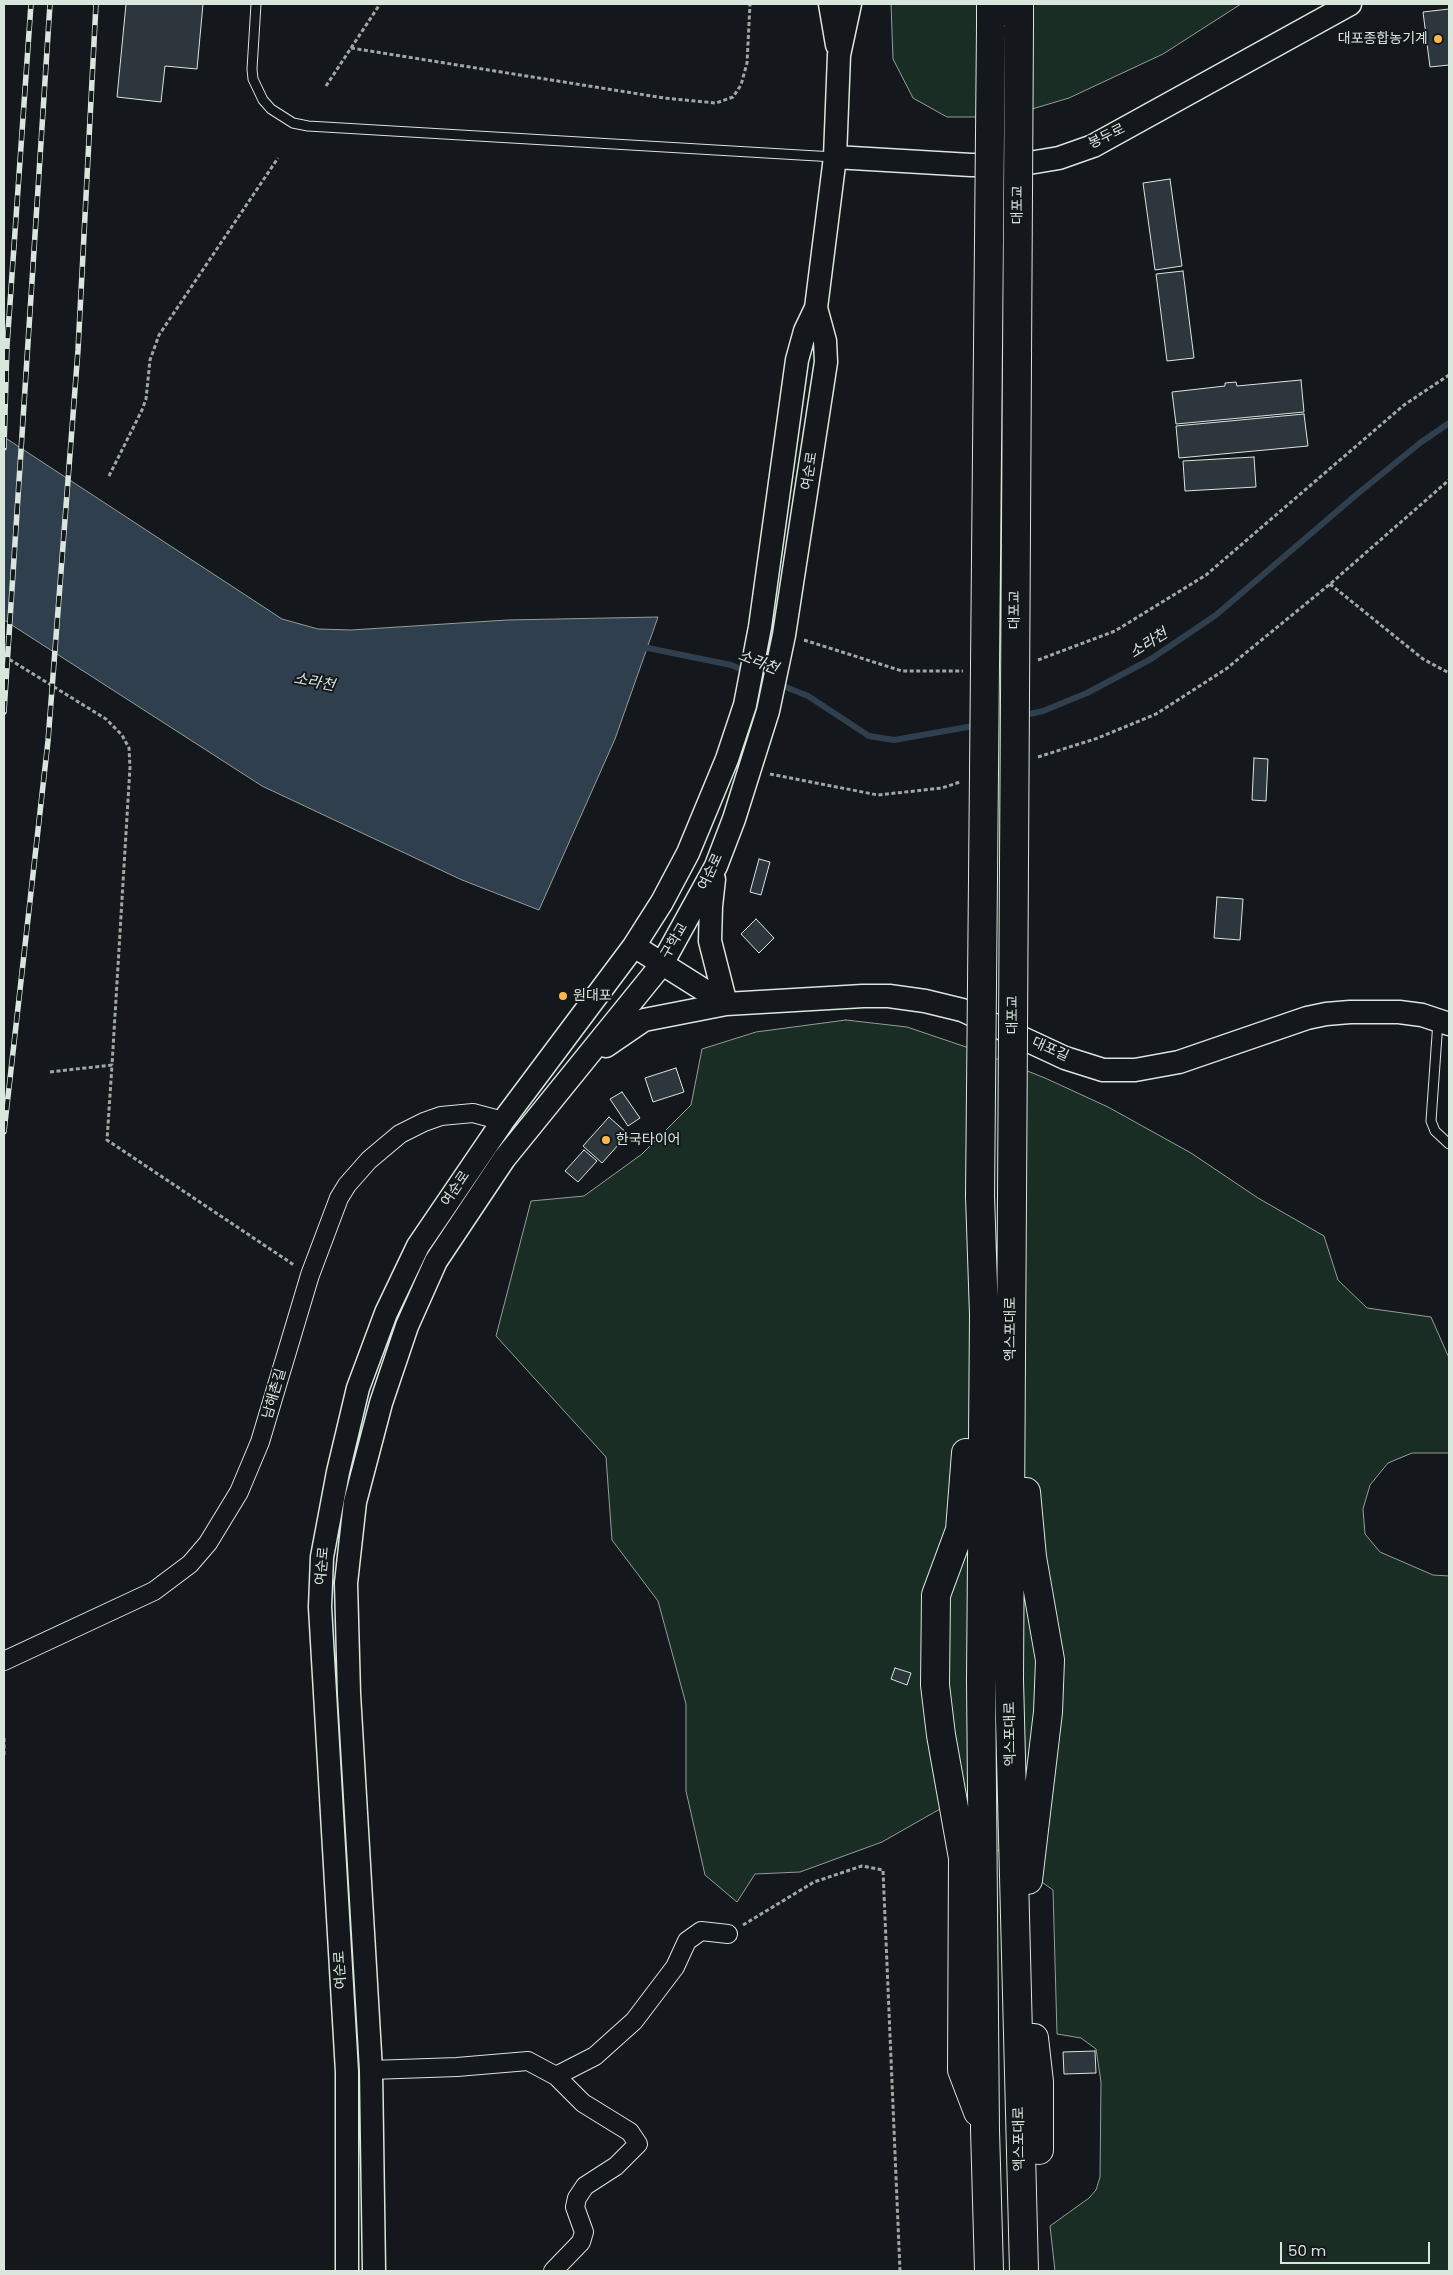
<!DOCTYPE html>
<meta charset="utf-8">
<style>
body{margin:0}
#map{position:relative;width:1453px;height:2275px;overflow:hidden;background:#14181c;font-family:Poppins,sans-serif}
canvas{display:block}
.frame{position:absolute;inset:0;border:5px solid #d8e6dc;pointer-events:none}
.scale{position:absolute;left:1280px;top:2242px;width:150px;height:22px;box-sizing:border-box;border:2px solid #d8e6dc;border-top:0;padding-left:6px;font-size:15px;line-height:18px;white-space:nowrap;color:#d8e6dc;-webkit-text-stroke:4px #14181c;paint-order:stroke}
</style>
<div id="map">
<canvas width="1453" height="2275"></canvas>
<div class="frame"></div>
<div class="scale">50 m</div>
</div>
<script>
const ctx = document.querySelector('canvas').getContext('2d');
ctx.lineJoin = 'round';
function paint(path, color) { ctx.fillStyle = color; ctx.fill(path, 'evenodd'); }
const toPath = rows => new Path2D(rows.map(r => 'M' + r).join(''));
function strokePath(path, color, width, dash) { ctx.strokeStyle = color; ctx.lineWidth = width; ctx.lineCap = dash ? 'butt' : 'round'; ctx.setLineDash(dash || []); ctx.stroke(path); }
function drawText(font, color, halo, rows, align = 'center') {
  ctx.font = font + ' Poppins,"Noto Sans KR",sans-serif'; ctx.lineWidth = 4; ctx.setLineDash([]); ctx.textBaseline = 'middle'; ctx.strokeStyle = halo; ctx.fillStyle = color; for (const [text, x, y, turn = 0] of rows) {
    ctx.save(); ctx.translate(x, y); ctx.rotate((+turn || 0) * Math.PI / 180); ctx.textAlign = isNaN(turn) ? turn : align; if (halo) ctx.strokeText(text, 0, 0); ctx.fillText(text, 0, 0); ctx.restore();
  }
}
const green = toPath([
 [891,4,1241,4,1163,54,1069,98,1005,117,947,117,913,98,893,59,891,4],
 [846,1020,907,1027,972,1049,1045,1078,1108,1107,1191,1153,1258,1198,1324,1236,1338,1280,1367,1308,1431,1317,1449,1358,1449,1453,1412,1453,1388,1463,1370,1485,1363,1509,1365,1534,1380,1552,1433,1575,1449,1576,1449,2271,1055,2271,1050,2226,1089,2198,1096,2190,1100,2177,1101,2082,1096,2049,1081,2038,1057,2034,1053,1890,940,1809,882,1842,800,1872,755,1874,737,1902,705,1875,686,1791,686,1704,658,1601,612,1540,606,1457,496,1336,531,1201,584,1196,642,1154,691,1105,702,1049,756,1032,846,1020]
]);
paint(green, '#1a2d24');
strokePath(green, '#939e99', 1);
const water = toPath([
 [4,437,282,619,318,629,351,630,507,620,658,617,615,739,539,910,462,880,262,786,4,620,4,437]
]);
paint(water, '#2f3f4d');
strokePath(water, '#939e99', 1);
strokePath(toPath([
 [641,649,648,648,731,665,808,696,869,736,894,740,979,725],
 [1021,716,1043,711,1087,693,1151,659,1216,615,1356,495,1420,443,1449,423]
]), '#2f3f4d', 6);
const building = toPath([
 [126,4,203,4,197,69,165,66,161,102,117,97,126,4],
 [1449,9,1449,65,1430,67,1423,12,1449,9],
 [1170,179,1182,266,1155,270,1143,183,1170,179],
 [1183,271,1194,358,1167,361,1156,274,1183,271],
 [1301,380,1304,412,1176,424,1172,392,1225,386,1225,383,1236,382,1237,386,1301,380],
 [1304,414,1308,446,1179,458,1176,426,1304,414],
 [1254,457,1256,487,1185,491,1183,461,1254,457],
 [1254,758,1268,759,1266,801,1252,800,1254,758],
 [759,859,770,862,761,895,750,892,759,859],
 [1217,897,1243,899,1240,940,1214,938,1217,897],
 [756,919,774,938,759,953,741,934,756,919],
 [676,1068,684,1092,653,1102,645,1078,676,1068],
 [622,1092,640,1118,628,1126,610,1099,622,1092],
 [609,1117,628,1134,602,1163,583,1146,609,1117],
 [584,1150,597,1161,578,1182,565,1171,584,1150],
 [895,1668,911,1673,907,1685,891,1679,895,1668],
 [1095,2051,1096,2073,1064,2074,1063,2052,1095,2051]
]);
paint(building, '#2c363c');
strokePath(building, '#d8e6dc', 1);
const service = toPath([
 [256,4,252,69,253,79,263,100,271,109,293,123,308,126,834,157],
 [1438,1021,1431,1121,1435,1131,1449,1144]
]);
const minor = toPath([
 [4,1661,154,1591,190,1564,208,1543,239,1492,260,1442,310,1275,339,1198,347,1185,369,1160,400,1134,424,1122,441,1116,473,1113,503,1121],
 [371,2070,457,2067,528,2061,556,2076,595,2056,634,2021,675,1967,687,1941,701,1931,728,1934],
 [553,2271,581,2242,584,2232,575,2207,577,2198,585,2186,616,2166,638,2144,630,2132,583,2103,556,2076]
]);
const tertiary = toPath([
 [830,4,837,45],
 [835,157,971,165,1017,165,1059,158,1093,146,1350,4],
 [634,946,726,1004,863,996,889,996,925,1001,962,1010,1065,1058,1103,1070,1135,1070,1179,1062,1307,1018,1326,1014,1350,1012,1399,1012,1422,1015,1449,1024],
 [606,1046,644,1020,726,1004,710,941,711,906,714,879],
 [347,2271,347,2072,320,1607,322,1557,338,1472,358,1388,386,1313,418,1246,503,1121,634,946,662,902,688,853,727,759,745,705,760,627,797,360,805,331,816,308,835,157,839,55,850,4],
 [374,2271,371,2070,349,1694,346,1583,355,1502,381,1403,407,1326,436,1261,504,1159,662,964,716,866,734,819,768,711,784,635,826,362,825,341,816,308]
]);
const trunk = toPath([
 [991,4,991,27],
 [1019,25,1019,4],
 [980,1196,984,1315,981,1679,985,2130,989,2271],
 [1012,1196,1009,1679,1024,2271],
 [966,1453,960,1530,936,1595,935,1685,941,1735,963,1858,962,2070,978,2112],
 [1026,1492,1032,1557,1050,1660,1048,1712,1028,1880],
 [1034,2038,1039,2082,1039,2150]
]);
strokePath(service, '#d8e6dc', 11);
strokePath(minor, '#d8e6dc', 20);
strokePath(tertiary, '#d8e6dc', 25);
strokePath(trunk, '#d8e6dc', 30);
strokePath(toPath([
 [351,48,664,98,716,103,733,97,741,85,747,63,750,4],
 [326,86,380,4],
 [109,476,142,410,146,399,150,360,159,335,278,158],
 [1330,584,1423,659,1449,673],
 [804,640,902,671,963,671],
 [4,656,106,719,122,735,129,748,130,767,112,1065],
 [1038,660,1115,631,1206,575,1404,405,1449,375],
 [1038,757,1098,738,1156,714,1226,669,1330,584,1449,480],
 [770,774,878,795,942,788,960,782],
 [50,1072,112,1065,107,1140,294,1265],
 [4,1738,4,1757],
 [743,1925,814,1882,862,1866,883,1870,900,2271]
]), '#9da8a2', 3, [4, 2.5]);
strokePath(service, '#14181c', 9);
strokePath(minor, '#14181c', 18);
strokePath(tertiary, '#14181c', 22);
strokePath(trunk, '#14181c', 28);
const rail = toPath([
 [4,448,7,346,31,4],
 [4,712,50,4],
 [4,1132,48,741,78,350,96,4]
]);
strokePath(rail, '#d8e6dc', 5.5);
strokePath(rail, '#14181c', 4, [11]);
const trunkBridge = toPath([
 [980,1196,991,27],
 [1012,1196,1019,25]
]);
strokePath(trunkBridge, '#d8e6dc', 30, []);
strokePath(trunkBridge, '#14181c', 28);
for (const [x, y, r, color] of [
 [1438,39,5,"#ffb74d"],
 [563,996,5,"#ffb74d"],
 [606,1140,5,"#ffb74d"]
]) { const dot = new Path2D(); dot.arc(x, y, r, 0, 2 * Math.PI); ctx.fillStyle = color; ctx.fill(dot); strokePath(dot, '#14181c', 2); }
drawText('14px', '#d8e6dc', '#14181c', [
 ["대포종합농기계",1428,39,"right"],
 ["원대포",573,996],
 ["한국타이어",616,1140]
], 'left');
drawText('14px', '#d8e6dc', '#14181c', [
 ["봉두로",1107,137,-26],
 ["대포교",1018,205,-90],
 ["여순로",810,471,-81],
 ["대포교",1015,610,-90],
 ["여순로",711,872,-65],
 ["구학교",675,941,-60],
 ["대포교",1013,1015,-90],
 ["대포길",1050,1050,24],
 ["여순로",456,1189,-56],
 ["엑스포대로",1011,1329,-90],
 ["남해촌길",275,1394,-74],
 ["여순로",323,1566,-85],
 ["엑스포대로",1011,1734,-91],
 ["여순로",341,1970,-93],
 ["엑스포대로",1020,2139,-91]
]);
drawText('italic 15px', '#d8e6dc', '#14181c', [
 ["소라천",1149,644,-32],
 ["소라천",758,663,21],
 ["소라천",314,683,10]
]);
</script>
